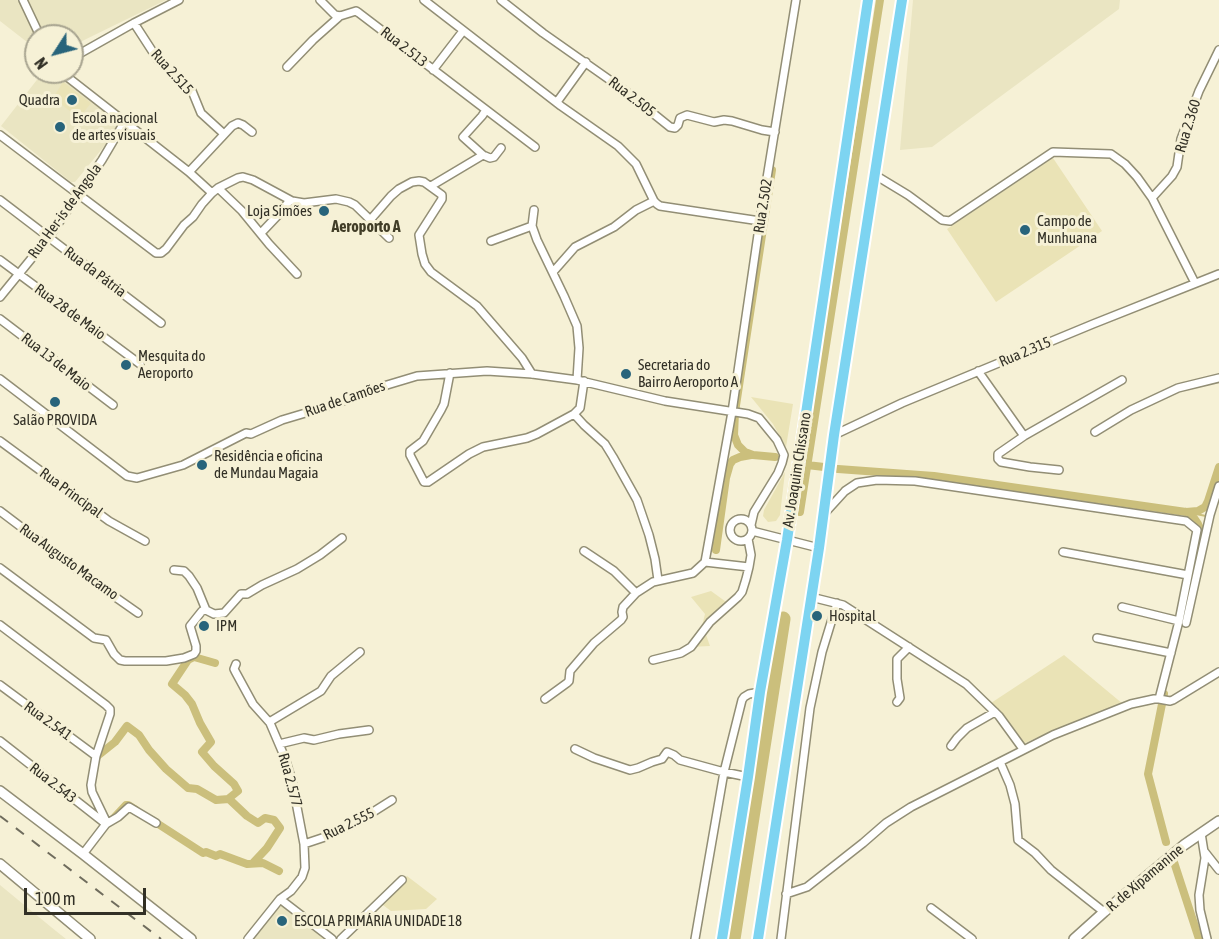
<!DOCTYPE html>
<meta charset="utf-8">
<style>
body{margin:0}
#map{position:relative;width:1219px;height:939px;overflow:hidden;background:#f6f1d6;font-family:"Asap Condensed",sans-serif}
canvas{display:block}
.north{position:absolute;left:24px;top:24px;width:60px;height:60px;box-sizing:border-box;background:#f6f1d6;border:2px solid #a8a490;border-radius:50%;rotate:234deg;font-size:16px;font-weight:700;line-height:24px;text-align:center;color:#323026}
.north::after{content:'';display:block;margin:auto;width:21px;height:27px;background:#28647b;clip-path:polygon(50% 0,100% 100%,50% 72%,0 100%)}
.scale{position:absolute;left:24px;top:888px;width:122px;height:27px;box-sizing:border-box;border:3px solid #323026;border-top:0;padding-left:8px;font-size:18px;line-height:21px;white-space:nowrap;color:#323026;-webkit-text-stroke:4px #f6f1d6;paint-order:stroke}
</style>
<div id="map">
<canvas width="1219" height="939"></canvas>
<div class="north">N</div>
<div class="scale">100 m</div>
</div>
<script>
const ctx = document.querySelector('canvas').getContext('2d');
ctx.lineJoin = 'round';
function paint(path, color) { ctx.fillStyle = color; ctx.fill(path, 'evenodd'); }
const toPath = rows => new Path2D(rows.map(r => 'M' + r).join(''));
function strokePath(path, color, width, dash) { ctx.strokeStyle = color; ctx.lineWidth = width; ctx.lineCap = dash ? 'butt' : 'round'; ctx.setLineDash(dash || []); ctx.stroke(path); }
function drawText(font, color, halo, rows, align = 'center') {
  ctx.font = font + ' "Asap Condensed",sans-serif'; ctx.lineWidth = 6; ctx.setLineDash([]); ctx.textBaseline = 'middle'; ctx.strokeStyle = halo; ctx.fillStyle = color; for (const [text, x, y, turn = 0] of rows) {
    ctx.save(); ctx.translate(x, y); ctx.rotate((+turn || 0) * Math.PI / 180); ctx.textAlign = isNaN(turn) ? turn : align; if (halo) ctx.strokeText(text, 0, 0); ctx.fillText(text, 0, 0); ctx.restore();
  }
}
paint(toPath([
 [0,0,166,0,72,46,72,36,36,36,36,49,0,21],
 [913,0,1120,0,1119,9,932,147,900,150],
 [43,72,54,72,109,112,116,120,119,128,75,182,71,182,1,126],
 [0,885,51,927,66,939,0,939],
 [278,903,324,939,251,939]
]), '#eae5c2');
paint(toPath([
 [63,82,91,103,79,118,53,98],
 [1053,158,1102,231,996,302,947,229],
 [751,397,793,404,786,447,773,424],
 [785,472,780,515,776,521,768,522,763,516,764,510],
 [711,591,729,604,705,632,710,646,689,647,701,630,705,614,691,597],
 [1064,655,1123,704,1052,731,1016,747,991,703],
 [407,876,437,899,426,909,391,911,379,902]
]), '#eae3b6');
strokePath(toPath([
 [1216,485,1219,476],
 [1186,512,1206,516,1210,504]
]), '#cbbf7c', 2);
strokePath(toPath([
 [772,170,735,412,734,435,738,445,745,452,753,455,775,457],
 [807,465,824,467],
 [838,469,934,476,1186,512,1198,511,1205,507,1208,501,1219,467],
 [800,512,880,0],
 [1186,512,1192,515,1198,524,1202,533,1188,591],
 [716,550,726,478,730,464,733,460,740,457,751,455],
 [215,663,194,657,188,660,172,684,185,695,192,704,200,723,211,742,202,752,214,766,234,784,238,791,228,799],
 [1164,694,1148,774,1166,842],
 [94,755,95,758,115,742,127,726,139,735,149,750,166,769,188,788,197,789,216,800,229,799,247,816,258,823,265,818,274,820,280,828,267,848,253,863],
 [112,820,126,805,128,805,136,810],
 [152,820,203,853,206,852,216,856,220,854,247,864,263,863,279,871],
 [1172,856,1199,939]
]), '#cbbf7c', 8);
strokePath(toPath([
 [733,939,783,619]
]), '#cbbf7c', 15);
const minor = toPath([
 [23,0,40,36],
 [320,0,335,15,340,16,356,11,359,13,535,147],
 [424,0,561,106,618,146,636,164,654,201,657,204,660,206,760,221],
 [501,0,543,33,624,90,670,127,675,128,678,125,680,118,687,115,714,122,724,120,732,121,762,130,775,132],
 [134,23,158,60,192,91,201,113,224,134],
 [72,58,134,23,179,0],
 [287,67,313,40,340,16],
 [433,70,463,31],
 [61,72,189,172,212,193],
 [557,102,586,62],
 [486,110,482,116,463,137,483,155,490,158,494,157,501,148],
 [0,135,156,253,161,253,166,249,184,225,193,217,202,204,212,193,218,188,238,178,243,177,253,180,292,201,304,203,336,199,349,202,355,205,389,238],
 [189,172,232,126,238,123,243,125,252,132],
 [875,175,908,195,942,220,950,221,1053,152,1111,154,1125,164,1137,177,1152,198,1195,283],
 [431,186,483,155],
 [218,188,242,211,269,244,297,274],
 [1152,198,1172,176,1177,167,1181,139,1199,91,1219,50],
 [0,200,161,323],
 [534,210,532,226,537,240,564,296,577,326,579,348,577,380],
 [371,219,391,196,399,189,412,182,419,181,424,182,442,195,442,199,419,235,422,254,425,264,431,272,477,306,522,358,532,374],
 [261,233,280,213,290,200],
 [491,241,532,226],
 [0,260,140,364],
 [553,272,575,247,614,227,636,210,654,201],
 [0,297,49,237,102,160,125,121],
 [0,319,113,405],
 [978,371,1024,436],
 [450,373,444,404,441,410,423,441,410,451,410,455,424,482,428,482,469,454,483,447,527,438,537,434,574,414,580,408,584,381],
 [0,379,127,476,137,478,183,465,246,433,251,434,282,420,329,406,387,385,417,376,487,371,532,374,577,380,665,401,748,414,759,418,777,440,784,455,782,463,778,473,754,512,751,525],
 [574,414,584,425,605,444,613,457,637,500,649,535,655,559,658,580],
 [1095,432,1131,410,1178,388,1219,378],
 [834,435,902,403,1093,324,1219,274],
 [0,441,109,521,145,541],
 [1059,470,1030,467,1001,462,998,459,998,454,1024,436,1122,380],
 [0,511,91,580,138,613],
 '730 530a11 11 0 1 1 22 0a11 11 0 1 1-22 0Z',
 [752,531,819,548],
 [584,551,614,571,636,593],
 [1063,552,1188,575],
 [705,562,749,567,751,555,748,539],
 [0,568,94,638,106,640,114,654,120,660,125,661,166,661,184,658,194,654,196,651,196,646,190,626,202,611,206,610,214,614,224,613,241,594,247,594,262,585,297,569,320,555,342,538],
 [174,570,184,571,189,576,197,588,206,610],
 [811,597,843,605,966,684,999,716,1023,749],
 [1122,607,1179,621],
 [1186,623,1210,515,1219,486],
 [0,625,106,705,110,709,110,714,96,756,91,785,92,792,105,819,106,824],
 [1097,638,1171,653],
 [653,660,681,653,691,647,710,622,738,597,742,592,746,579,749,567],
 [236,664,234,669,235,671,253,704,270,723,285,758,292,781,304,844,305,868,302,877,291,891,280,899,248,939],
 [0,685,96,756],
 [545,699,567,683,569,681,570,671,594,643,621,620,623,617,622,612,623,607,636,593,653,582,693,573,705,562,732,412,760,221,796,0],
 [1159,699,1170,701,1173,700,1219,672],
 [897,702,900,698,897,679,897,659,909,647],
 [270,723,271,721,321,691,331,676,360,652],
 [0,741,106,824],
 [279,744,304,738,314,740,339,734,369,730],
 [951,746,957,738,967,728,995,712],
 [575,749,594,758,630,770,638,768,652,762,662,759,667,752,674,755,680,760,724,772,748,777],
 [1000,762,1010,785,1015,804,1018,840,1035,853,1051,870,1104,912],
 [1201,833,1205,858,1199,895,1200,910,1207,939],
 [304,844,325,837,354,824,392,800],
 [1204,851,1219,870],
 [83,854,106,824,118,817,129,807,156,823],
 [786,894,807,887,863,843,886,823,911,807,1053,735,1131,704,1154,699,1159,699,1179,621,1197,530,1186,521,915,481,877,480,857,483,845,491,824,514],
 [280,899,332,939],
 [931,908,972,939],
 [341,939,402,880],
 [695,939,724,772,742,700,744,697,749,694,760,692],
 [781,939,810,708,822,652,837,603]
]);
const tertiary = toPath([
 [0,791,83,854,191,939],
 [0,864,90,939],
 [1074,939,1104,912,1184,845,1219,821]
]);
const primary = toPath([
 [722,939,748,777,760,692,787,540,868,0],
 [758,939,819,548,834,435,902,0]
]);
strokePath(minor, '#928e75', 10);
strokePath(tertiary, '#928e75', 12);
strokePath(primary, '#fff', 14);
strokePath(minor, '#fff', 7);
strokePath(tertiary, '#fff', 9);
strokePath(primary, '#7dd4f1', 10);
strokePath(toPath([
 [0,816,161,939]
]), '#6f6c5d', 2, [10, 10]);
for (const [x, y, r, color] of [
 [72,100,6,"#28647b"],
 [60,127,6,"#28647b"],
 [324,211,6,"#28647b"],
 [1025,230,6,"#28647b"],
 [126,365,6,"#28647b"],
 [626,374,6,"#28647b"],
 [55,402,6,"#28647b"],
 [202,465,6,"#28647b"],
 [817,616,6,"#28647b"],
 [204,626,6,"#28647b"],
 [282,921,6,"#28647b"]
]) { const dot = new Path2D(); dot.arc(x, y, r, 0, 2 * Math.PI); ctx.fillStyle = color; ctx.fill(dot); strokePath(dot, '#f6f1d6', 2); }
drawText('15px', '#323026', '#f6f1d6', [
 ["Rua 2.513",404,47,38],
 ["Rua 2.515",172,72,48],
 ["Rua 2.505",632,97,38],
 ["Rua 2.360",1188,126,-73],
 ["Rua 2.502",763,206,-81],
 ["Rua Her-is de Angola",65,211,-54],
 ["Rua da Pátria",95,272,37],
 ["Rua 28 de Maio",70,312,36],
 ["Rua 2.315",1025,352,-23],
 ["Rua 13 de Maio",56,362,38],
 ["Rua de Camões",345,399,-19],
 ["Av. Joaquim Chissano",797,470,-81],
 ["Rua Principal",71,493,36],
 ["Rua Augusto Macamo",69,562,36],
 ["Rua 2.541",48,721,36],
 ["Rua 2.577",290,780,75],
 ["Rua 2.543",53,783,38],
 ["Rua 2.555",349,824,-26],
 ["R. de Xipamanine",1145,878,-40]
]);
drawText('15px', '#323026', '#f6f1d6', [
 ["Quadra",60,100,"right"],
 ["Escola nacional",72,118],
 ["de artes visuais",72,135],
 ["Loja Simões",312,211,"right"],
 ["Campo de",1037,221],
 ["Munhuana",1037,238],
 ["Mesquita do",138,356],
 ["Aeroporto",138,373],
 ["Secretaria do",638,365],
 ["Bairro Aeroporto A",638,382],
 ["Salão PROVIDA",55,420,"center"],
 ["Residência e oficina",214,456],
 ["de Mundau Magaia",214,473],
 ["Hospital",829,616],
 ["IPM",216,626],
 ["ESCOLA PRIMÁRIA UNIDADE 18",294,921]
], 'left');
drawText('bold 16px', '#413d27', '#f6f1d6', [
 ["Aeroporto A",366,227]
]);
</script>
